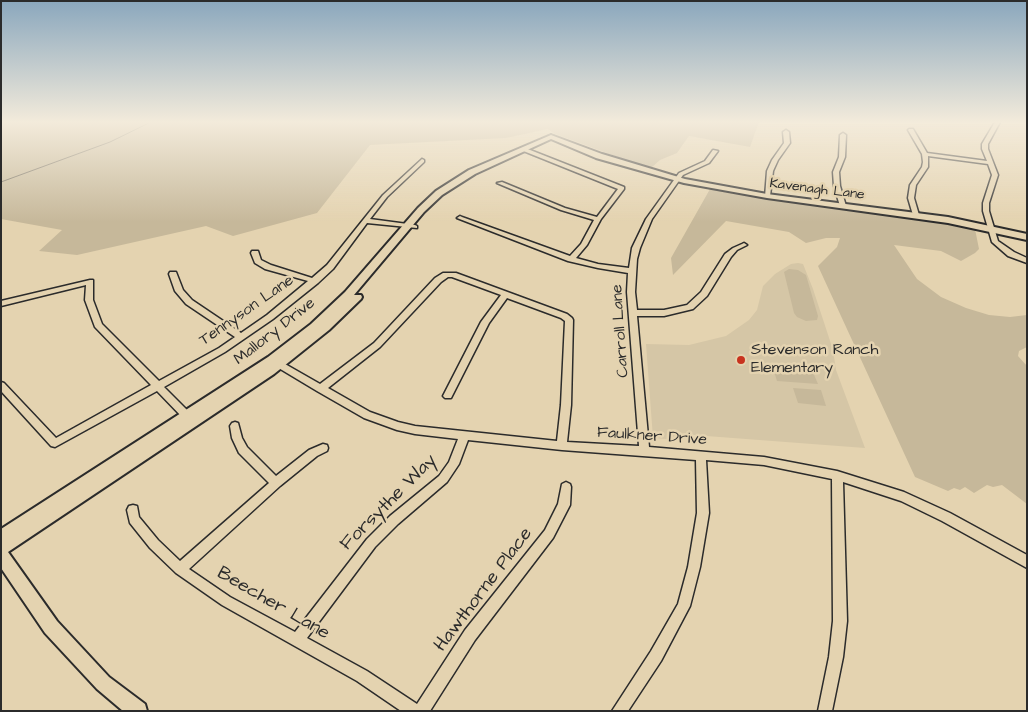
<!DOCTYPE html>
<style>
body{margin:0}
#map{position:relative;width:1028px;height:712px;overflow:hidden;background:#e4d3b0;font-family:"Architects Daughter",sans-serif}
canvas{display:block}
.frame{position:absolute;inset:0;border:2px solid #2b2b2b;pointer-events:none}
</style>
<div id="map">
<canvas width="1028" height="712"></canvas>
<div class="frame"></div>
</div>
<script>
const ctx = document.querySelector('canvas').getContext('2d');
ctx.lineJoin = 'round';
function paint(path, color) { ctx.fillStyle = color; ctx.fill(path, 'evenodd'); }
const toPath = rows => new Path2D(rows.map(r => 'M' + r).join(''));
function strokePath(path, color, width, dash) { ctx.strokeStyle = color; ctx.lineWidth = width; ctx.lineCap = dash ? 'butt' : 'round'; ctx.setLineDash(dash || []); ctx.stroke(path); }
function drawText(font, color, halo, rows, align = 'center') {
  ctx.font = font + ' "Architects Daughter",sans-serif'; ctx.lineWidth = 5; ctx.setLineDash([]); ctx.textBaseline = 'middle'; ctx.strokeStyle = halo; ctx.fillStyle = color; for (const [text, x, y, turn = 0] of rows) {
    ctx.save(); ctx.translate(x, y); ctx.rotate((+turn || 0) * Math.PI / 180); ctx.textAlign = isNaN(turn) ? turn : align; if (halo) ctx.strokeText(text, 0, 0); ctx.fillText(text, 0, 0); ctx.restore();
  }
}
paint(toPath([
 [798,263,803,264,813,289,833,350,836,370,865,448,680,434,680,440,653,438,646,344,689,345,726,336,749,320,757,310,763,286,775,274,791,264]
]), '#d5c6a6');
paint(toPath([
 [1,122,759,122,750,147,689,136,677,153,660,160,650,169,555,134,548,129,506,138,370,145,317,213,233,236,206,226,77,255,39,251,62,230,1,219],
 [710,189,764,198,920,219,975,229,979,249,975,253,961,261,941,251,894,245,917,279,941,297,966,308,989,315,1010,317,1027,315,1027,347,1019,351,1018,356,1027,366,1027,504,1002,485,993,487,987,485,974,493,965,487,960,490,954,488,948,491,915,477,818,266,837,247,840,238,826,238,806,243,789,232,726,221,673,275,671,258],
 [789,269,798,270,806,275,818,316,817,320,806,321,797,317,794,313,784,272],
 [773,368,812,370,818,384,777,381],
 [793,388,821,390,826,406,798,403]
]), '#c6b89a');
strokePath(toPath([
 [1,182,110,142,151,122]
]), '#6f695c', 1);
const minor = toPath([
 [995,122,1000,122,988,144,988,149,998,175,989,203,989,211,998,241,1014,252,1027,258,1027,263,1008,256,992,242,983,211,983,203,992,175,988,164,928,156,928,167,916,185,914,198,919,215,918,216,914,216,913,215,908,198,910,185,922,167,923,162,922,154,908,130,909,129,913,129,927,153,987,161,982,149,982,144,995,122],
 [786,130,789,132,790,143,778,160,773,171,770,196,765,197,767,171,772,160,784,143,783,132,786,130],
 [843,133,846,135,845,157,839,172,840,186,846,206,843,208,840,206,834,186,833,172,839,157,840,135,843,133],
 [521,148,525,148,624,187,624,189,601,219,587,245,576,258,598,264,629,268,632,248,646,219,679,173,705,161,713,150,718,151,709,163,683,175,652,219,640,248,637,259,635,292,637,310,664,310,687,305,701,292,725,254,733,248,742,244,744,243,747,245,737,250,731,257,707,296,693,309,664,316,637,316,649,447,764,457,837,471,904,492,950,513,1027,555,1027,568,942,521,901,501,843,482,847,621,843,657,832,711,818,711,829,657,833,621,832,479,764,465,706,460,709,513,700,567,690,606,661,661,628,711,612,711,651,651,678,604,688,567,697,513,696,460,562,450,468,440,459,464,447,482,398,524,375,547,307,638,367,671,417,704,465,630,545,530,558,504,562,484,566,482,570,484,571,487,570,505,553,538,475,640,430,711,401,711,357,681,222,605,176,573,150,548,130,523,127,510,129,506,133,505,137,506,139,517,158,540,180,561,269,483,239,453,232,438,230,426,232,423,235,422,238,423,242,438,247,447,276,476,309,450,323,444,327,445,328,448,327,451,317,456,280,486,189,569,230,597,295,632,367,539,390,516,439,476,449,462,458,439,415,434,397,430,364,418,317,391,272,364,271,362,275,359,278,360,320,384,374,343,435,278,443,273,456,273,567,314,572,318,573,320,571,405,567,442,639,446,627,292,628,273,598,268,568,261,457,218,460,216,462,217,570,256,581,244,594,220,561,210,497,183,502,182,565,208,597,217,618,189,521,150,521,148],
 [448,277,452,277,501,295,481,322,443,396,445,398,451,398,489,323,507,298,561,318,565,321,561,405,557,441,415,426,398,422,370,412,328,388,380,347,441,282,448,277],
 [422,159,424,160,424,162,387,197,370,219,415,225,417,226,417,228,367,223,333,269,318,283,273,319,225,352,164,387,190,413,192,416,190,419,187,420,184,419,157,391,55,447,51,446,1,391,1,382,4,383,56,438,151,385,95,327,85,300,86,285,1,306,1,301,90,280,93,280,93,300,102,324,159,381,219,348,235,337,186,304,175,291,169,274,170,272,176,272,183,290,192,300,241,333,267,315,308,281,265,269,255,263,251,253,252,251,258,251,261,260,271,265,312,278,327,265,383,195,422,159]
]);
const major = toPath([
 [551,135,602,154,685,179,767,194,948,217,1027,234,1027,240,948,223,767,198,684,183,596,158,551,139,475,174,442,195,424,212,354,295,361,295,362,297,361,299,329,330,274,374,8,552,57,621,109,677,145,704,147,711,123,711,97,689,45,633,1,568,1,529,268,357,311,324,345,292,418,208,436,191,469,170,551,135]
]);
strokePath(minor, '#2b2b2b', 3);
strokePath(major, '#2b2b2b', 4);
paint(minor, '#e4d3b0');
paint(major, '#e4d3b0');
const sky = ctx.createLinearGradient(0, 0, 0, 222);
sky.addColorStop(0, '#8aa7bd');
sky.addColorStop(0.55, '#f3ebdb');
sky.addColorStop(1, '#f3ebdb00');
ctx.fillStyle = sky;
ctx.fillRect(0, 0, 1028, 222);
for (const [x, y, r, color] of [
 [741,360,5,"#c8321e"]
]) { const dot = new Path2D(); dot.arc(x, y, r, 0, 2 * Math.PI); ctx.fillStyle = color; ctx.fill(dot); strokePath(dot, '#e4d3b0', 2); }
drawText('14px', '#2b2b2b', '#e4d3b0', [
 ["Kavenagh Lane",817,190,7]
]);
drawText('16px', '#2b2b2b', '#e4d3b0', [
 ["Tennyson Lane",247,311,-35],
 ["Carroll Lane",621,331,-94],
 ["Mallory Drive",275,332,-38],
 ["Faulkner Drive",652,437,4]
]);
drawText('16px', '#2b2b2b', '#e4d3b0', [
 ["Stevenson Ranch",751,351],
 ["Elementary",751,369]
], 'left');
drawText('19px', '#2b2b2b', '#e4d3b0', [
 ["Forsythe Way",389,503,-45],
 ["Hawthorne Place",484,590,-53],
 ["Beecher Lane",273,604,30]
]);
</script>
